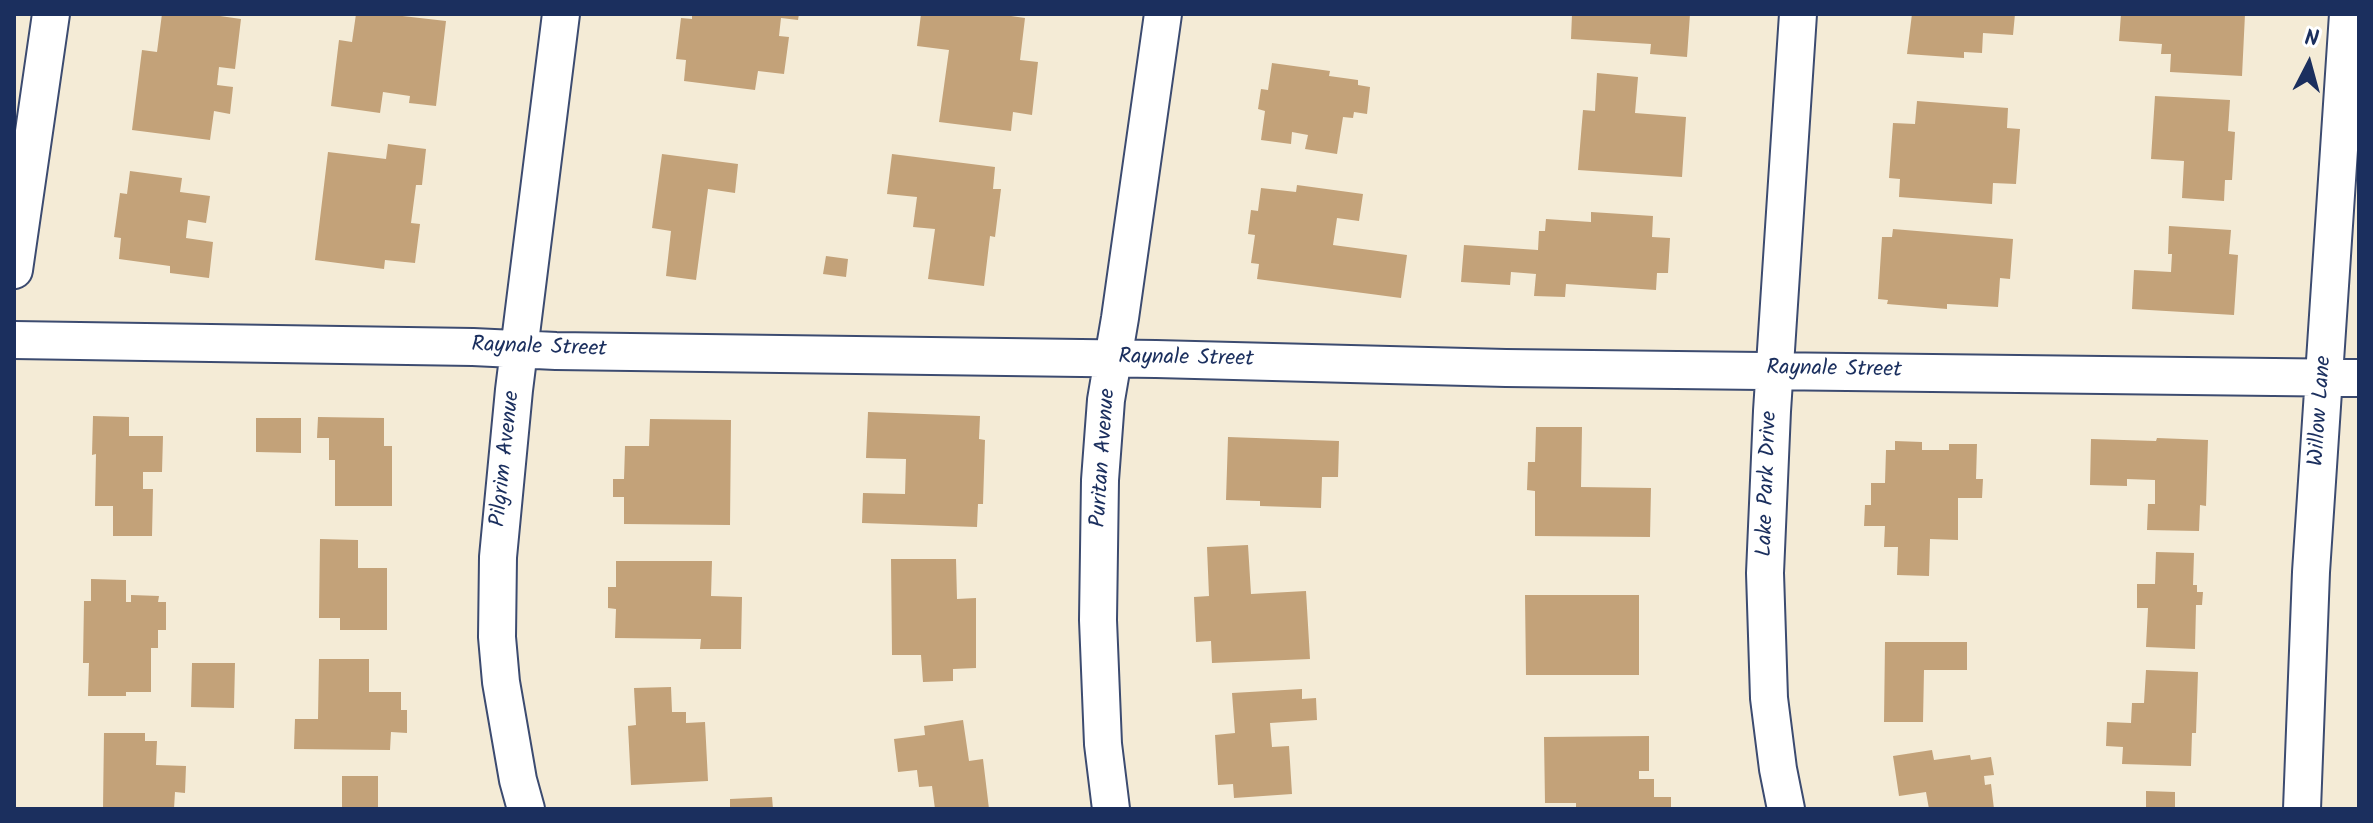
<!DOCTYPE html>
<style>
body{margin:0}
#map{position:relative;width:2373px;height:823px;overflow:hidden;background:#f4ebd6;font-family:Kalam,sans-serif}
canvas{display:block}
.frame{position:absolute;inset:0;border:16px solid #1b2f5e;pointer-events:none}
.north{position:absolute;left:2269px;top:24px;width:80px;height:80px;-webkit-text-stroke:6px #fff;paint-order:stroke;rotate:6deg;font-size:22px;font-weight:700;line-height:32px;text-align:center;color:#1b2f5e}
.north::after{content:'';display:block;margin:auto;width:28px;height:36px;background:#1b2f5e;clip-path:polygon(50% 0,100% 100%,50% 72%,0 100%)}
</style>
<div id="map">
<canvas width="2373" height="823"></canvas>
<div class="frame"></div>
<div class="north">N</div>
</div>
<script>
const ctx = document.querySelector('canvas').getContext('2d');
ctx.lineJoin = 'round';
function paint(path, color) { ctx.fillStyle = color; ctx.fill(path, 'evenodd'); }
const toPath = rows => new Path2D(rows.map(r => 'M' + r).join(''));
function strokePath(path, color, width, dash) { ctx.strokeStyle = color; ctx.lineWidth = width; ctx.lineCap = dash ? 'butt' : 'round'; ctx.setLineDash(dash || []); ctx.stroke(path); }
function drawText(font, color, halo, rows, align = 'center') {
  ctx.font = font + ' Kalam,sans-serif'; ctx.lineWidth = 6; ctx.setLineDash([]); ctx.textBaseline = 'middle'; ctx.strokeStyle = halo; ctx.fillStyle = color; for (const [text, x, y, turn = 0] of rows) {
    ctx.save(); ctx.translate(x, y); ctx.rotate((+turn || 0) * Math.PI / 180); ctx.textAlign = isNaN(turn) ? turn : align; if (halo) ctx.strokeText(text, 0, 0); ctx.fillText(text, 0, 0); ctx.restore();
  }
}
paint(toPath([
 [162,14,206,14,241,19,235,69,219,67,217,85,233,87,230,114,214,111,210,140,132,130,142,50,157,52],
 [356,14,385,14,446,21,436,106,409,103,410,96,383,92,380,113,331,106,339,40,352,42],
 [692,14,799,14,798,20,781,18,779,36,789,37,784,74,758,71,755,90,684,81,686,60,676,59,681,18,692,19],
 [921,14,997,14,1025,18,1020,60,1038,62,1032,115,1013,112,1011,131,939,122,949,50,917,46],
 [1572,14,1690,14,1687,57,1650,54,1651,44,1571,39],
 [1912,14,2015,14,2013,35,1983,33,1982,53,1964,52,1964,58,1907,54],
 [2121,14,2245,14,2242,76,2170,72,2171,54,2161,54,2162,44,2119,41],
 [1272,63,1330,71,1329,76,1358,80,1358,85,1370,87,1367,114,1354,112,1353,118,1343,117,1337,154,1305,149,1308,135,1292,132,1291,144,1261,140,1265,111,1258,109,1261,89,1268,90],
 [1597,73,1638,77,1635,113,1686,117,1682,177,1578,170,1583,110,1595,111],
 [2155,96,2230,100,2228,131,2235,132,2232,180,2225,180,2224,201,2182,198,2184,161,2151,159],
 [1917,101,2008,108,2007,128,2020,129,2016,184,1993,183,1992,204,1899,197,1900,179,1889,178,1893,123,1915,124],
 [388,144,426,149,422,185,416,185,411,223,420,224,415,263,385,260,384,269,315,260,328,152,386,159],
 [662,154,738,164,735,193,708,189,696,280,666,276,671,231,652,228],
 [892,154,995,167,993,189,1001,189,995,237,990,236,984,286,928,279,935,229,913,227,917,197,887,194],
 [130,171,182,178,180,192,210,196,206,223,188,220,186,238,213,242,209,278,170,273,170,266,119,259,121,238,114,237,120,193,127,194],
 [1297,185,1363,194,1359,221,1337,218,1333,245,1407,255,1401,298,1257,279,1259,264,1251,263,1255,235,1248,234,1251,210,1258,211,1261,188,1296,192],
 [1591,212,1653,216,1652,237,1670,238,1668,273,1657,273,1656,290,1566,284,1565,297,1534,296,1536,274,1511,272,1510,285,1461,282,1464,245,1538,250,1539,231,1545,231,1546,219,1591,222],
 [2169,226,2231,230,2229,254,2238,255,2234,315,2132,309,2134,270,2171,272,2172,254,2168,254],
 [1893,229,2013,239,2010,279,2000,278,1998,307,1947,304,1947,309,1887,304,1888,300,1878,299,1882,237,1892,237],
 [826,256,848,259,846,277,823,274],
 [868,412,980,416,979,439,985,440,983,504,978,504,977,527,862,523,863,493,905,494,906,459,866,458],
 [93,416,129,417,129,436,163,436,162,472,143,472,143,489,153,489,152,536,113,536,113,506,95,506,96,454,92,455],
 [318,417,384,418,384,446,392,446,392,506,335,506,335,460,329,460,329,438,317,438],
 [256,418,301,418,301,453,256,452],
 [650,419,731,420,730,525,624,524,624,497,613,497,613,479,624,479,625,446,649,446],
 [1536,427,1582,427,1581,487,1651,488,1650,537,1535,536,1535,491,1527,490,1528,462,1535,462],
 [1228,437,1339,441,1338,477,1322,477,1321,508,1260,506,1260,501,1226,500],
 [2157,438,2208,440,2206,506,2200,505,2199,531,2147,530,2148,504,2155,504,2155,480,2127,479,2127,486,2090,485,2091,439,2156,441],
 [1895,441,1922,442,1922,450,1949,450,1949,444,1977,444,1976,479,1983,479,1982,498,1958,498,1958,540,1930,539,1929,576,1897,575,1898,547,1884,547,1885,526,1864,526,1865,505,1871,505,1871,483,1885,483,1886,450,1895,450],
 [320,539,358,540,358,568,387,568,387,630,340,630,340,618,319,618],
 [1248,545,1251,594,1306,591,1310,659,1212,663,1211,641,1196,642,1194,597,1209,596,1207,547],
 [2156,552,2194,553,2193,585,2197,585,2197,592,2203,592,2202,605,2196,605,2195,649,2146,647,2148,608,2137,608,2137,584,2155,584],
 [891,559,956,559,957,599,976,598,976,668,953,669,953,681,923,682,921,655,892,655],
 [616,561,712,561,711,596,742,597,741,649,700,649,701,639,615,638,616,609,608,608,608,587,616,587],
 [91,579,126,580,126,602,131,602,131,595,159,596,158,602,166,602,166,630,158,630,158,648,151,648,151,692,126,692,126,696,88,696,89,663,83,663,84,601,91,601],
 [1525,595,1639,595,1639,675,1526,675],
 [1885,642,1967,642,1967,670,1924,670,1923,722,1884,722],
 [319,659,369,659,369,692,401,692,401,710,407,710,407,733,391,732,390,750,294,749,295,719,318,719],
 [192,663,235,663,234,708,191,707],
 [2146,670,2198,672,2196,733,2192,733,2191,766,2122,764,2123,747,2106,746,2107,722,2131,723,2132,703,2144,703],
 [671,687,672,712,686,712,686,723,705,722,708,781,631,785,628,726,636,725,634,688],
 [1302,689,1302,699,1316,698,1317,720,1270,723,1272,747,1289,746,1292,794,1234,798,1233,784,1218,785,1215,735,1235,733,1232,693],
 [963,720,969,761,983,759,989,809,935,809,932,786,919,787,917,770,898,772,894,739,925,735,924,726],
 [104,733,145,733,145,741,157,741,156,765,186,766,185,793,175,792,174,809,103,809],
 [1649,736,1649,771,1639,771,1639,779,1654,779,1654,797,1671,797,1671,809,1576,809,1576,803,1545,803,1544,737],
 [1932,750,1934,760,1970,755,1971,760,1991,757,1994,775,1984,776,1985,785,1991,784,1994,809,1929,809,1926,792,1899,796,1893,756],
 [342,776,378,776,378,809,342,809],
 [2146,791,2175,792,2175,809,2146,809],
 [772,797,773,809,730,809,730,799]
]), '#c3a279');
const minor = toPath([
 [14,270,51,14],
 [14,340,473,347,556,351,1156,359,1506,368,2359,378],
 [526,809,518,780,501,682,497,637,498,557,514,390,561,14],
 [1111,809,1103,744,1098,620,1100,480,1106,400,1120,318,1163,14],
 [1786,809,1778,769,1769,698,1765,573,1772,411,1798,14],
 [2302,809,2311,572,2348,14]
]);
strokePath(minor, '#3c4b70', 40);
strokePath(minor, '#fff', 36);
drawText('22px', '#1b2f5e', '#fff', [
 ["Raynale Street",539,349,2],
 ["Raynale Street",1186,360,1],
 ["Raynale Street",1834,371,1],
 ["Willow Lane",2322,411,-86],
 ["Puritan Avenue",1105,458,-86],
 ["Pilgrim Avenue",507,459,-84],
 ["Lake Park Drive",1769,484,-88]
]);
</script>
